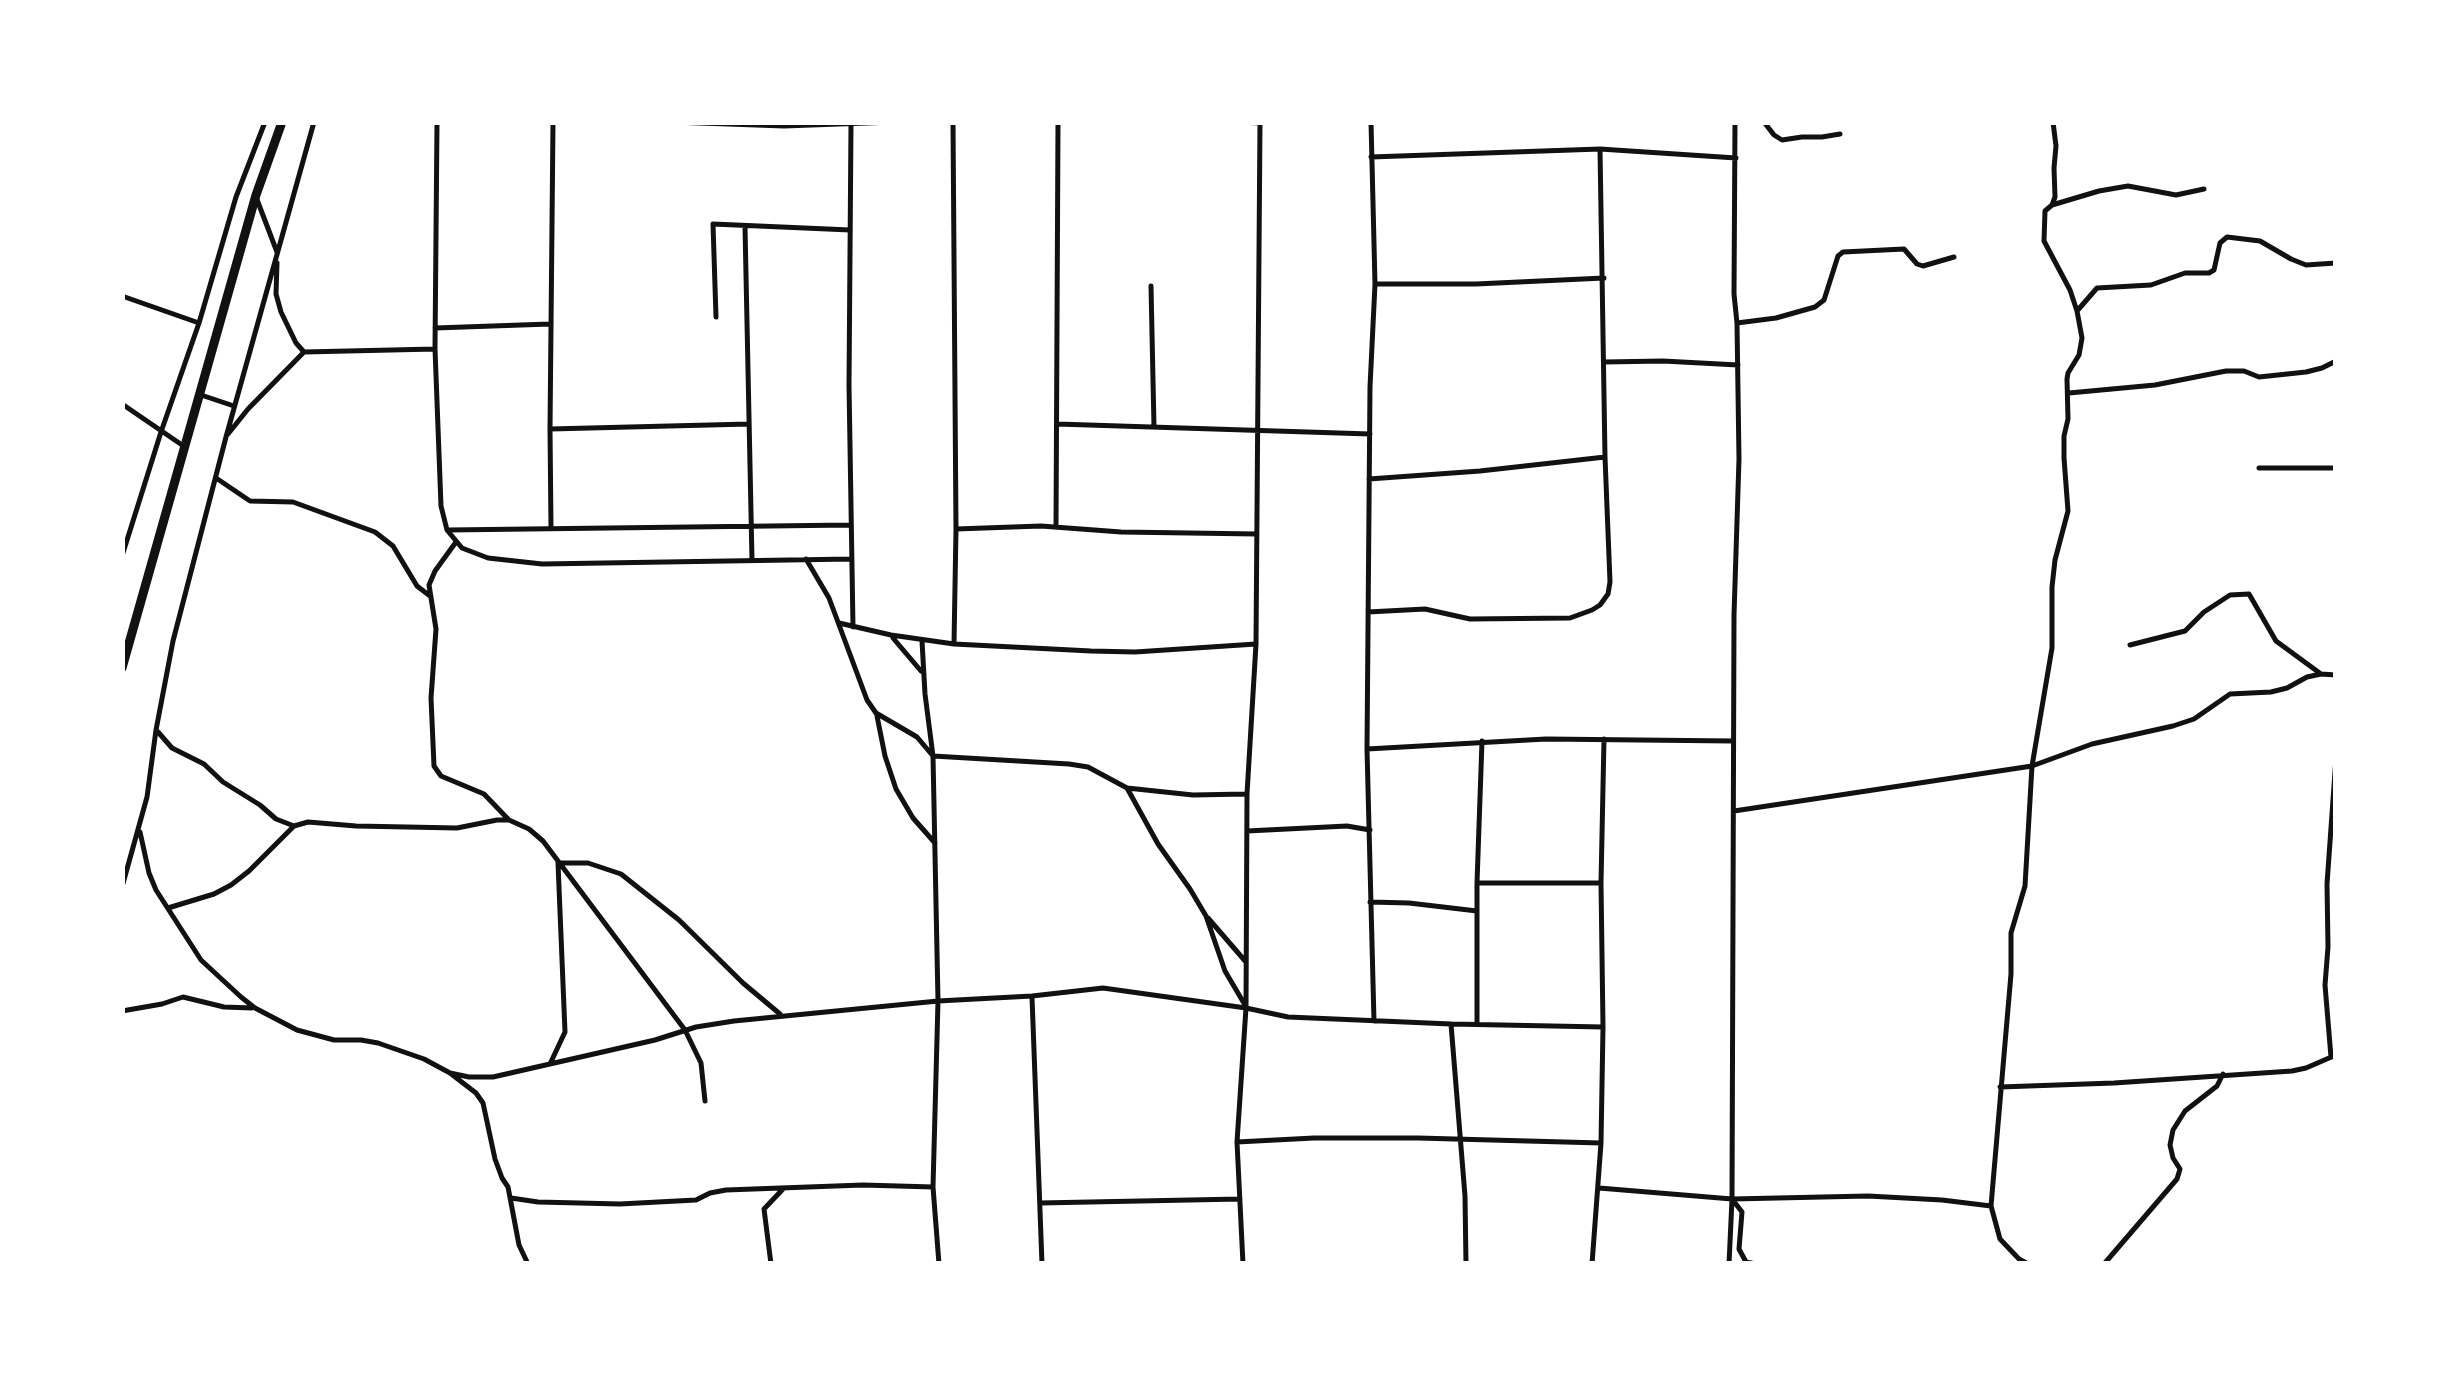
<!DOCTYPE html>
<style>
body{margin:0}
#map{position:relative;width:2458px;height:1386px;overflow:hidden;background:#fff;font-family:Karla,sans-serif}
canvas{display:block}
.frame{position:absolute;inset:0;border:125px solid #fff;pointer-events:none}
</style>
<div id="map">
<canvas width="2458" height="1386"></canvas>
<div class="frame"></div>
</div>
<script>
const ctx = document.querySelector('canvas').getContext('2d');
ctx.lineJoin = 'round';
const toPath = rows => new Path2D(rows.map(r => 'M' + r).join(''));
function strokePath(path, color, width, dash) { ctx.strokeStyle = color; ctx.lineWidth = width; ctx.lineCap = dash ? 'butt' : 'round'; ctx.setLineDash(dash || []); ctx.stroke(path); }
strokePath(toPath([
 [437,122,435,349,441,506,447,530,462,548,488,558,542,564,851,559],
 [672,122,784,126,894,122],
 [953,122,956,529,954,644],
 [1241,122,1260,123],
 [1371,122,1375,284,1370,387,1367,749,1374,1021],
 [1764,122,1774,135,1782,140,1802,137,1822,137,1840,134],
 [851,124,849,385,853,627],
 [1371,157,1600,149,1736,158],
 [256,197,277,252],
 [2052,205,2099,191,2128,186,2176,195,2204,189],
 [745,227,752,560],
 [277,263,276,294,281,312,296,343,304,352],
 [1375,284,1476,284,1604,278],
 [1151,286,1154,427],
 [122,296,199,323],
 [2077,311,2097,288,2151,285,2185,273,2209,273,2214,270,2220,243,2227,237,2260,241,2291,259,2306,265,2336,263],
 [716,317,713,224,850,230],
 [1737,323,1776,318,1815,307,1824,300,1838,256,1843,252,1904,249,1917,264,1923,266,1954,257],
 [435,328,550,324],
 [1604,362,1663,361,1738,365],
 [2069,393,2155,385,2226,371,2244,371,2259,377,2306,372,2322,368,2336,361],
 [201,395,234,406],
 [122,404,185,447],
 [1057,424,1370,434],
 [550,429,749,424],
 [228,434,248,409,304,352,435,349],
 [2259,468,2336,468],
 [216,478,250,501,293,502,375,532,393,546,417,586,430,596],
 [1369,479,1480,471,1605,457],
 [1056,527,1058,122],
 [551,528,550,429,553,122],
 [956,529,1041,526,1121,532,1257,534],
 [448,530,850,525],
 [456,542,435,571,429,585,436,629,431,698,434,766,441,776,484,794,508,819],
 [122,556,161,432,199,323,236,197,265,122],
 [806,559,829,598,867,700,876,713,917,737,933,756,1069,764,1088,767,1127,788,1193,795,1246,794],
 [1368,612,1425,609,1470,619,1570,618,1592,610,1600,605,1608,594,1610,582,1605,457,1600,149],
 [839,623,891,635,954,644,1091,651,1135,652,1256,644],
 [2336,636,2336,664],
 [893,638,921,671],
 [922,641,925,694,933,756,938,1001,933,1187,939,1264],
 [2130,645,2185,631,2204,612,2230,595,2249,594,2276,641,2321,674],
 [877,716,885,756,896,789,913,818,935,843],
 [158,732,172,748,204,764,223,782,260,805,276,819,294,826],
 [1367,749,1546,739,1733,741],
 [1127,788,1158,844,1190,889,1206,916,1225,971,1245,1005],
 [1734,811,2032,766,2092,744,2173,726,2194,719,2230,694,2271,692,2287,688,2307,677,2321,674,2336,675],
 [1247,831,1347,826,1370,830],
 [140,832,149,873,156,890,201,960,241,997,255,1008,297,1030,334,1040,361,1040,378,1043,424,1059,450,1073,476,1093,483,1103,495,1159,502,1178,508,1187,519,1245,528,1264],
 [1477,883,1601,883],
 [122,887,147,797,156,730,173,641,226,437,314,122],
 [1370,902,1409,903,1477,911],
 [168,908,214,894,231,885,249,871,294,826,308,822,356,826,457,828,497,820,509,820,529,829,543,841,685,1030,701,1063,705,1101],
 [1208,918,1246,962],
 [1032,997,1042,1264],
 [122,1011,162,1004,183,997,224,1007,252,1008],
 [1477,1023,1477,883,1482,741],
 [1451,1024,1465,1196,1466,1264],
 [2331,1057,2325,985,2328,947,2327,884,2336,758],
 [550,1064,565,1032,558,863,588,863,621,874,679,920,743,983,780,1014],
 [450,1073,469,1077,493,1077,655,1040,696,1027,734,1021,938,1001,1032,996,1103,988,1246,1008,1288,1017,1451,1024,1603,1027],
 [2000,1087,2114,1083,2292,1071,2306,1068,2336,1055],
 [1237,1142,1314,1138,1418,1138,1601,1143],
 [1599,1188,1732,1199,1742,1212,1739,1249,1746,1262,1756,1264],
 [511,1198,538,1202,620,1204,696,1200,710,1193,726,1190,863,1185,933,1187],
 [1732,1199,1868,1196,1942,1200,1991,1206],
 [1040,1203,1240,1199],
 [771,1264,764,1209,783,1189],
 [1243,1264,1237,1142,1246,1008,1247,794,1256,644,1260,122],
 [1592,1264,1601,1143,1603,1027,1601,883,1604,739],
 [1729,1264,1732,1199,1734,615,1739,459,1737,323,1734,294,1735,122],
 [2028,1264,2019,1259,2000,1239,1991,1206,2011,974,2011,933,2025,886,2032,766,2052,648,2052,587,2055,560,2068,511,2064,458,2064,436,2068,419,2067,379,2068,373,2079,355,2082,338,2077,311,2070,290,2044,241,2045,211,2052,205,2055,197,2054,168,2056,146,2053,122],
 [2104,1264,2177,1179,2180,1169,2173,1158,2170,1145,2173,1130,2185,1111,2217,1086,2223,1074]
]), '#111', 5);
strokePath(toPath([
 [122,668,256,195,282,122]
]), '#111', 9);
</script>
